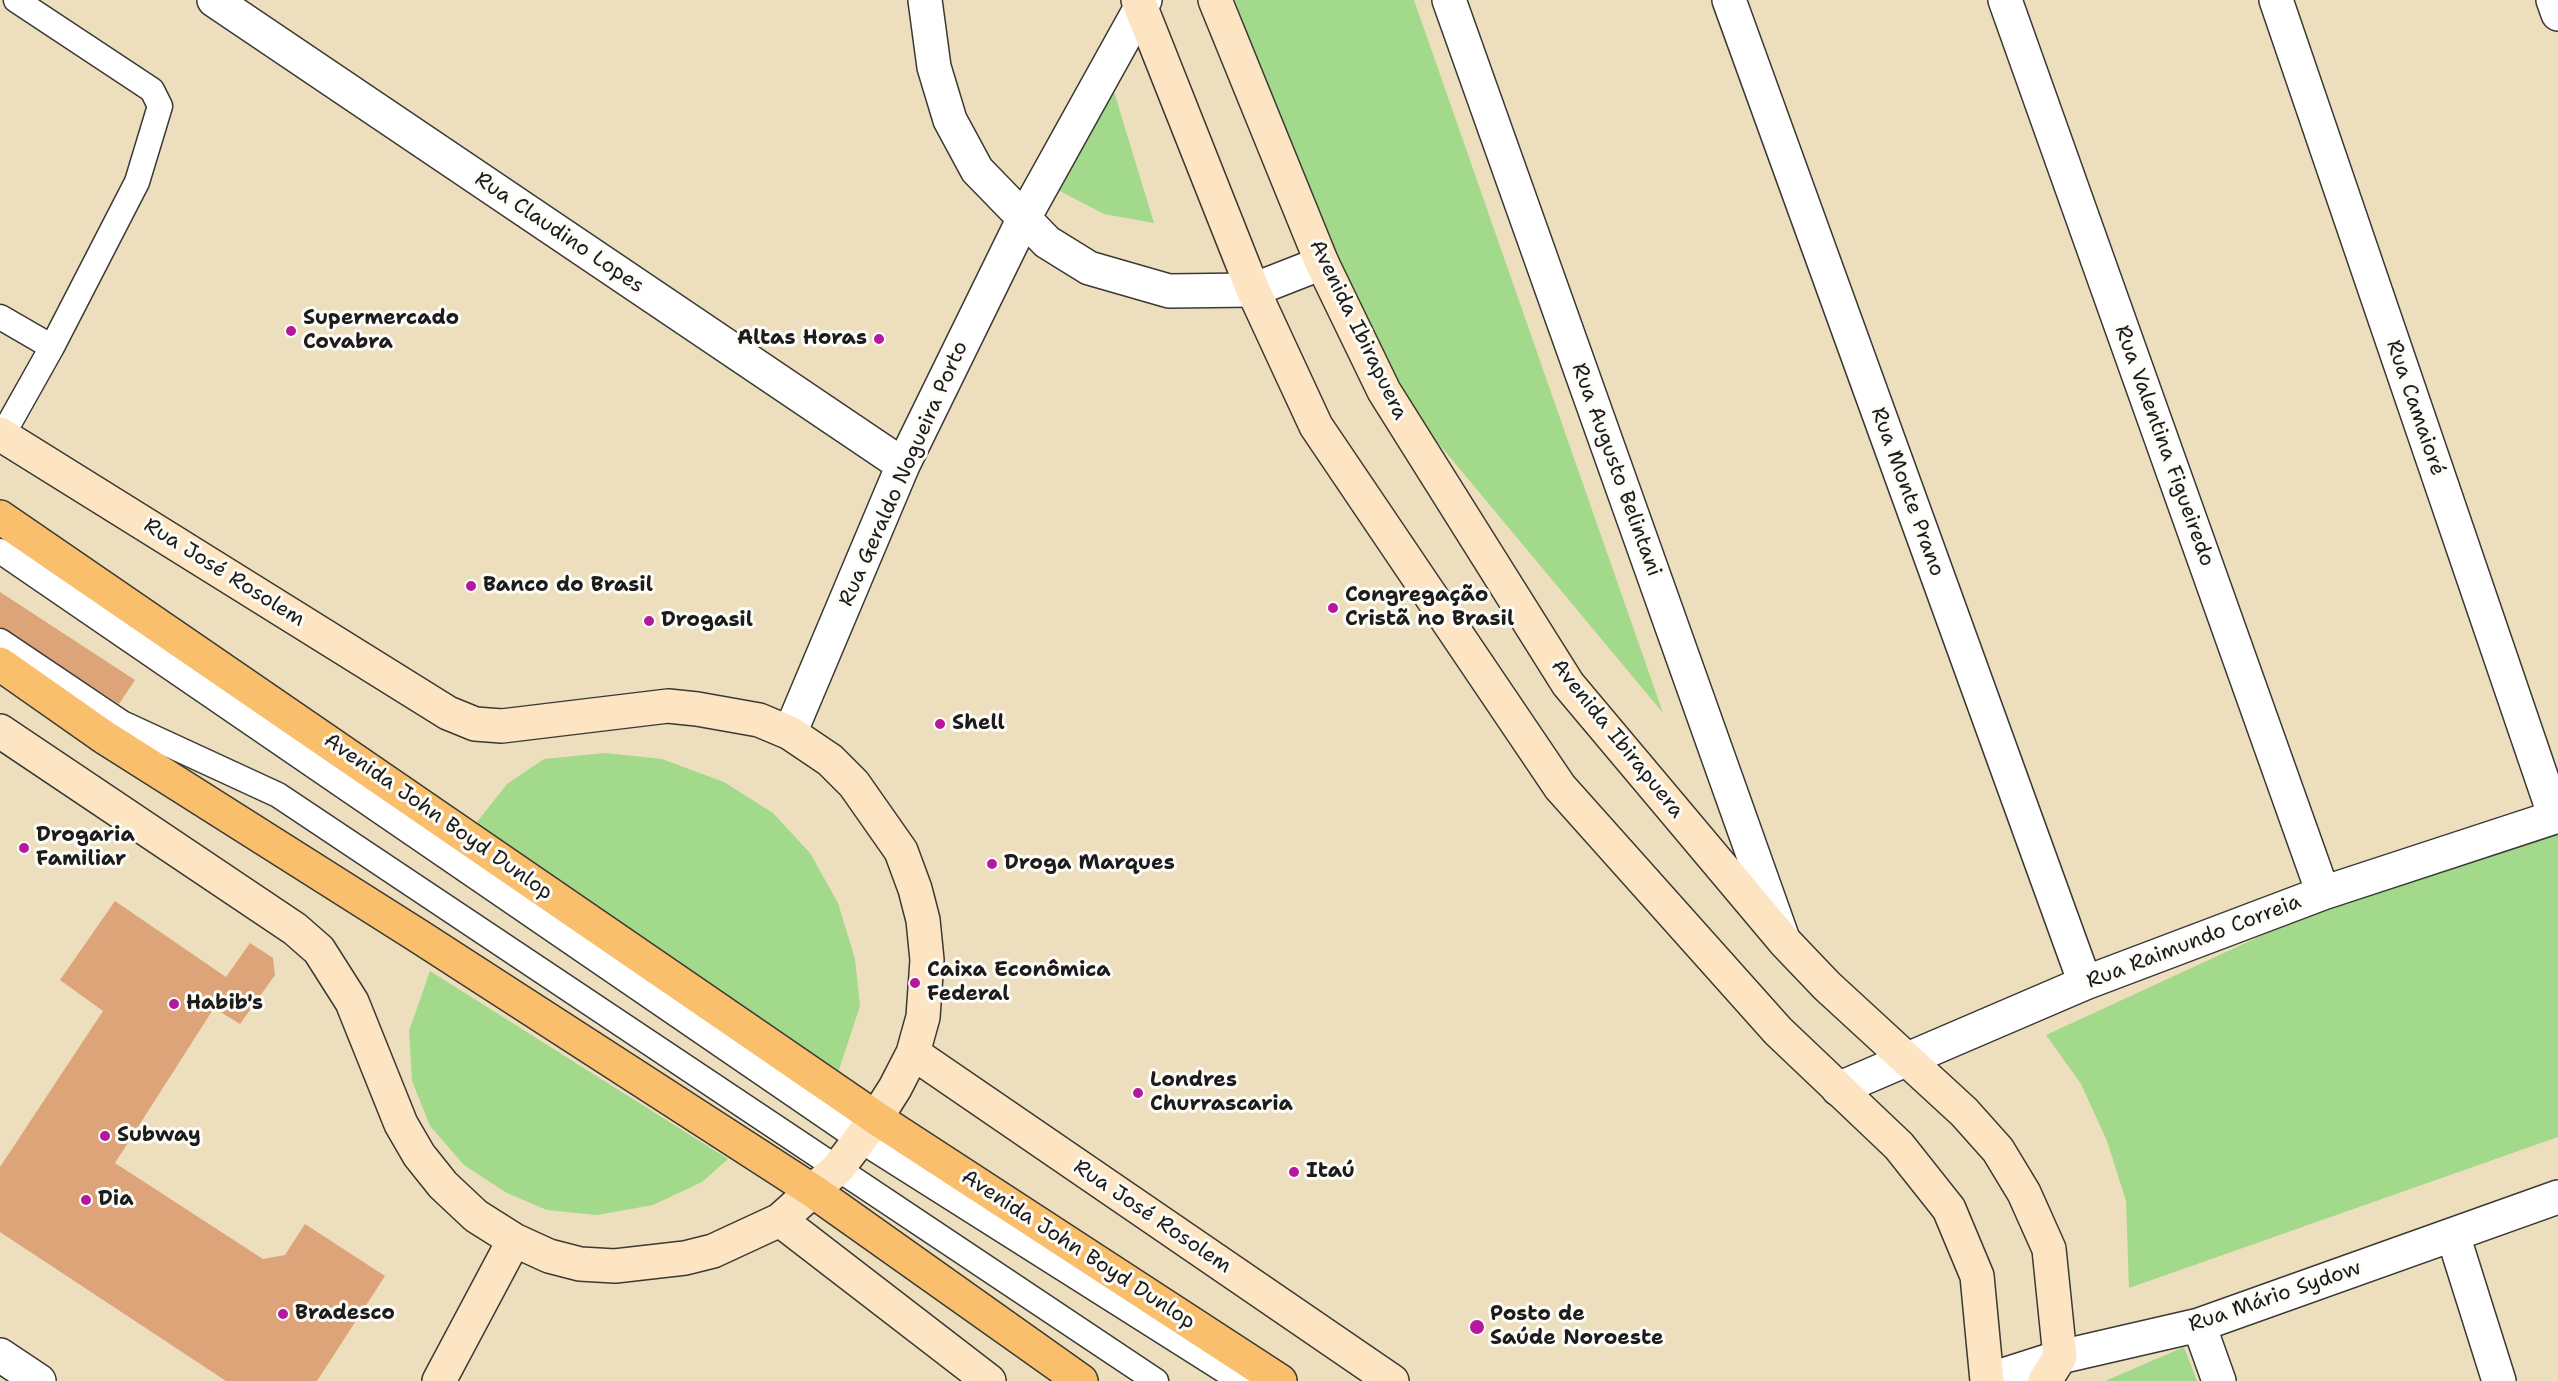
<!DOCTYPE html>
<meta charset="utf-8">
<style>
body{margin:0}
canvas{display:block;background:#eddfbe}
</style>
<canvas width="2558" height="1381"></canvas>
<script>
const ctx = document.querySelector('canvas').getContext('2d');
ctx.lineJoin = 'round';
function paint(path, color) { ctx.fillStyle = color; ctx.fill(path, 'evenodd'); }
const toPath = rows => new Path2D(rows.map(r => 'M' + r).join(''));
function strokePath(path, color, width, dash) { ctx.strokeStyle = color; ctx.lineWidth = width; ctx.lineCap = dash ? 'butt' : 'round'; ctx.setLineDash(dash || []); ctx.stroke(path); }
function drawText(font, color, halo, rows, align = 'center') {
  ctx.font = font + ' "Shantell Sans",sans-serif'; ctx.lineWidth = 6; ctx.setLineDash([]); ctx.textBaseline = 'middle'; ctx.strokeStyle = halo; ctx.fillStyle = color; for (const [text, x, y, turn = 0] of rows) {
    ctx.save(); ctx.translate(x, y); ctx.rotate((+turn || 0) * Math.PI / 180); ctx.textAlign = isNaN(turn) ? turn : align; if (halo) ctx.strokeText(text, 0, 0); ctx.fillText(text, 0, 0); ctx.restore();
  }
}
paint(toPath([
 [1235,0,1414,0,1663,713,1429,432,1367,347],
 [1108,72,1154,223,1104,214,1056,189],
 [605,753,662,759,724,782,773,813,810,853,838,903,855,959,860,1006,837,1076,469,832,507,784,544,759],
 [2558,831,2558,1137,2129,1288,2126,1201,2107,1141,2081,1084,2046,1035,2289,923],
 [430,971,728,1159,702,1182,653,1205,597,1215,547,1210,507,1193,464,1165,430,1126,412,1081,409,1031],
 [2184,1347,2197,1381,2105,1381]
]), '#a3d98a');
paint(toPath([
 [0,592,135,680,119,704,0,627],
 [115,901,226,977,250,943,273,958,275,975,240,1024,214,1008,115,1163,263,1259,285,1255,305,1224,385,1276,317,1381,226,1381,0,1232,0,1167,103,1011,60,980]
]), '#dda47a');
const lane = toPath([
 [0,317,52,347],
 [2,436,52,347,137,182,160,106,152,90,16,0],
 [0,551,860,1140,1241,1381],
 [0,641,122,723,278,795,1156,1381]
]);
const street = toPath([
 [214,0,903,465],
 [925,0,934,67,950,120,977,170,1047,242,1089,268,1169,291,1253,290,1322,263],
 [1449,0,1783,939],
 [1729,0,2085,983],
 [2005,0,2323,893],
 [2276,0,2555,817],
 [2553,0,2558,14],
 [790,733,903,465,1024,218,1145,0],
 [1838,1089,2085,983,2323,893,2558,816],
 [2453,1235,2499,1381],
 [2199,1325,2219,1381],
 [0,1355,39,1381],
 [1988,1380,2060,1357,2199,1325,2558,1197]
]);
const secondary = toPath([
 [1138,0,1253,290,1316,426,1560,787,1778,1031,1899,1146,1949,1209,1977,1276,1987,1381],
 [1215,0,1322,263,1384,391,1568,684,1784,941,1827,986,1964,1112,1998,1150,2024,1193,2049,1249,2060,1357,2045,1381],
 [0,434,448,713,475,724,502,726,668,706,697,709,759,720,790,733,830,760,854,784,901,851,915,889,923,920,927,960,923,1017,913,1053,895,1088,876,1118,838,1168,780,1220,713,1251,685,1258,615,1266,580,1264,549,1256,514,1240,476,1216,443,1185,419,1155,401,1124,352,1002,319,950,295,929,0,731],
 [913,1053,1392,1381],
 [780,1220,989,1381],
 [439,1381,514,1240]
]);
const primary = toPath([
 [0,517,876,1118,1280,1381],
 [0,664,104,737,420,937,813,1191,1081,1381]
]);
strokePath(lane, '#3b3934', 27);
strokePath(street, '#3b3934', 36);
strokePath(secondary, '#3b3934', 36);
strokePath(primary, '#3b3934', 36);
strokePath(lane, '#fff', 24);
strokePath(street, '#fff', 33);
strokePath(secondary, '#fde5c4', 33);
strokePath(primary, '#f9bf6c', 33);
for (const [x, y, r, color] of [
 [291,331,6,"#b5179e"],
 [879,339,6,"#b5179e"],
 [471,586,6,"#b5179e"],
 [1333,608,6,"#b5179e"],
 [649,621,6,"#b5179e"],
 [940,724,6,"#b5179e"],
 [24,848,6,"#b5179e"],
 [992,864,6,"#b5179e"],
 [915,983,6,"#b5179e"],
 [174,1004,6,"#b5179e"],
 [1138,1093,6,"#b5179e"],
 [105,1136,6,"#b5179e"],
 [1294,1172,6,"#b5179e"],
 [86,1200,6,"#b5179e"],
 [283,1314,6,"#b5179e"],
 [1477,1327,8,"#b5179e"]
]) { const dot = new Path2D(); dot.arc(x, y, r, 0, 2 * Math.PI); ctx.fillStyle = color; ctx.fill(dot); strokePath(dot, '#fdfcf7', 2); }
drawText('21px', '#1c1c1c', '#fdfcf7', [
 ["Rua Claudino Lopes",559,233,34],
 ["Avenida Ibirapuera",1358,330,64],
 ["Rua Camaioré",2415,408,71],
 ["Rua Valentina Figueiredo",2164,446,70],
 ["Rua Augusto Belintani",1616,470,70],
 ["Rua Geraldo Nogueira Porto",904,474,-66],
 ["Rua Monte Prano",1907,492,70],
 ["Rua José Rosolem",224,573,32],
 ["Avenida Ibirapuera",1617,739,51],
 ["Avenida John Boyd Dunlop",438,817,35],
 ["Rua Raimundo Correia",2194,942,-21],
 ["Rua José Rosolem",1152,1217,34],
 ["Avenida John Boyd Dunlop",1078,1250,33],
 ["Rua Mário Sydow",2275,1297,-19]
]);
drawText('bold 21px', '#1c1c1c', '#fdfcf7', [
 ["Supermercado",303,319],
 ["Covabra",303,343],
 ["Altas Horas",867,339,"right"],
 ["Banco do Brasil",483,586],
 ["Congregação",1345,596],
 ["Cristã no Brasil",1345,620],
 ["Drogasil",661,621],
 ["Shell",952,724],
 ["Drogaria",36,836],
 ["Familiar",36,860],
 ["Droga Marques",1004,864],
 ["Caixa Econômica",927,971],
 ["Federal",927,995],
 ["Habib's",186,1004],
 ["Londres",1150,1081],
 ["Churrascaria",1150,1105],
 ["Subway",117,1136],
 ["Itaú",1306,1172],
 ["Dia",98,1200],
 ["Bradesco",295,1314],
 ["Posto de",1490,1315],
 ["Saúde Noroeste",1490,1339]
], 'left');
</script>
